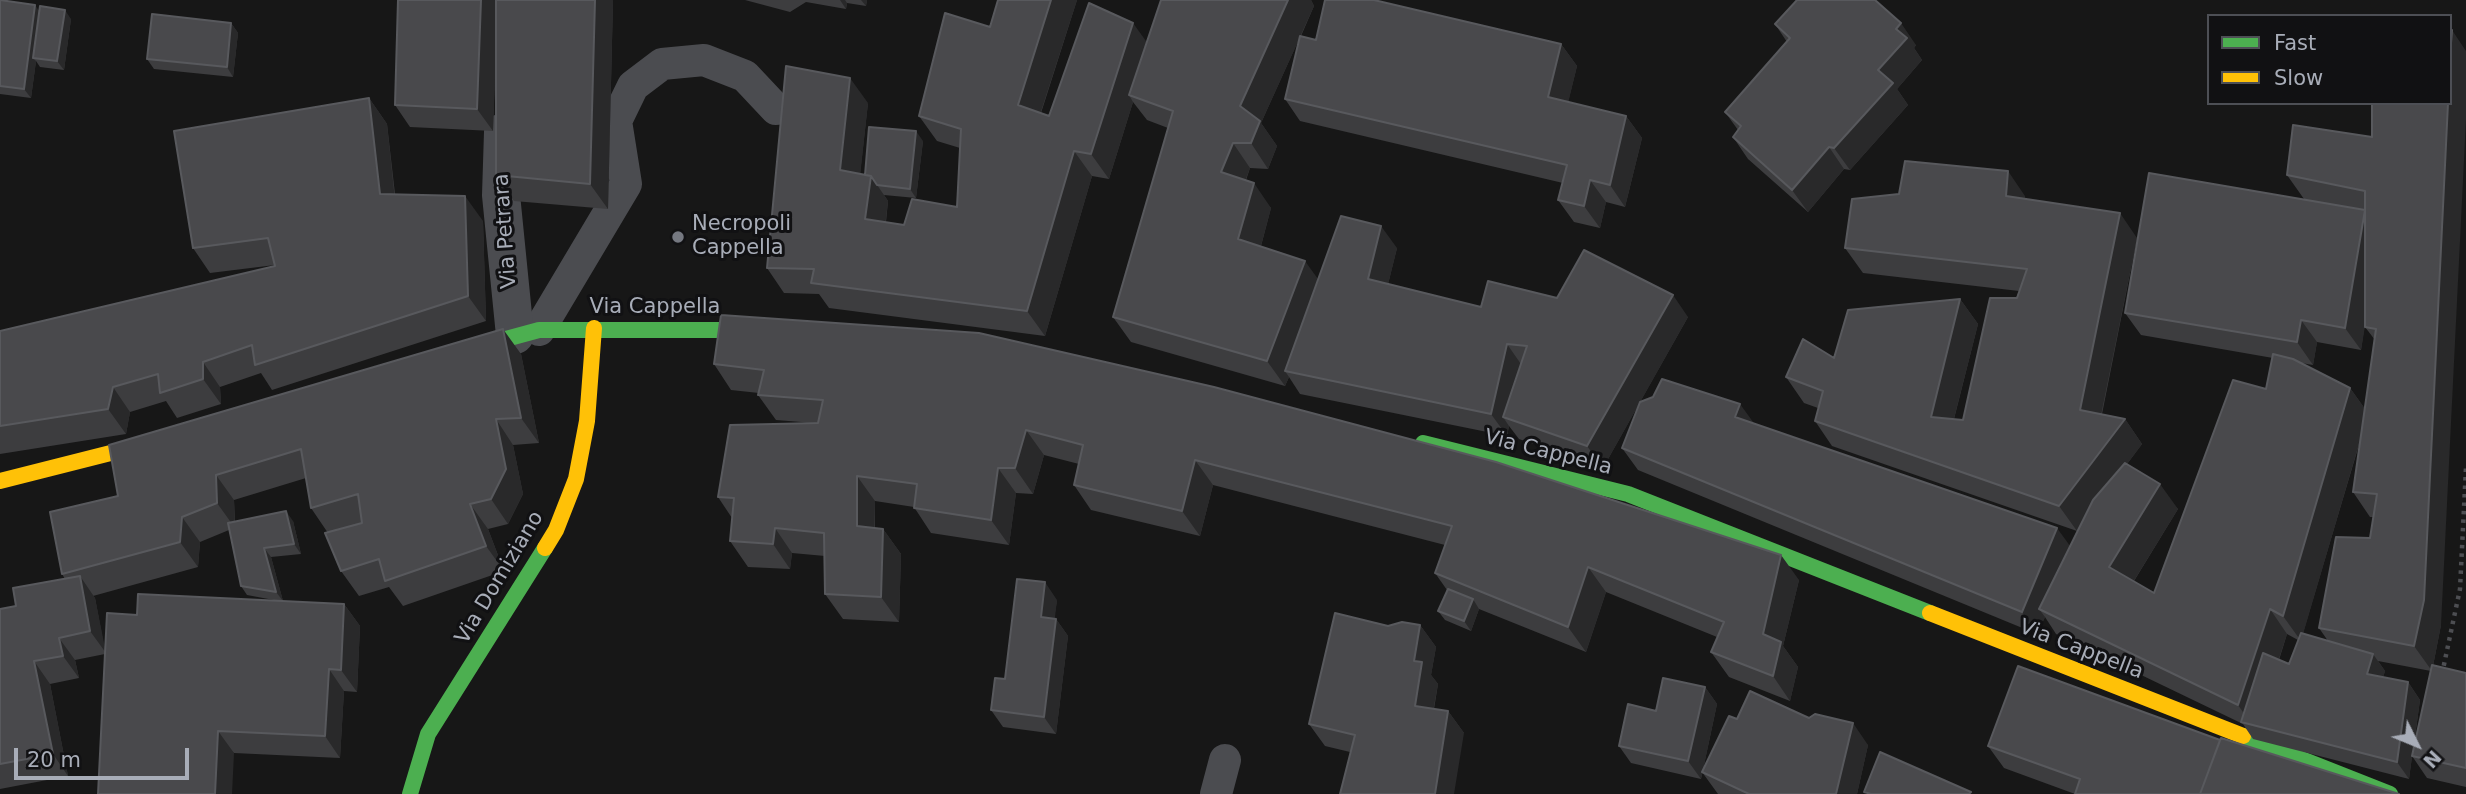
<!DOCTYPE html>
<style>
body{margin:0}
#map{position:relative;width:2466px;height:794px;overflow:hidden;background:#171717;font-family:"DejaVu Sans",sans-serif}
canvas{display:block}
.legend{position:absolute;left:2207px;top:14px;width:245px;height:91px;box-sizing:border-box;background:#111113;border:2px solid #4d4f55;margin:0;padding:9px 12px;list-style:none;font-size:21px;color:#a8adb8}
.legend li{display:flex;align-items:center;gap:14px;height:35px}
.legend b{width:35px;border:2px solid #4d4f55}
.north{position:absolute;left:2382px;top:710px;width:70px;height:70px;-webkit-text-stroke:5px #111113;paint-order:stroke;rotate:133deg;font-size:19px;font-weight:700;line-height:28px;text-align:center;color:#a8adb8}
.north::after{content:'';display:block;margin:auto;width:24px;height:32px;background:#a8adb8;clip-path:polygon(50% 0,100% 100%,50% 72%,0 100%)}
.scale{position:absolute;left:14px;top:748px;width:175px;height:32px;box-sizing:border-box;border:4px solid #a8adb8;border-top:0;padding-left:9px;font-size:21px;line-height:24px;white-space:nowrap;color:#a8adb8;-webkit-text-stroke:5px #111113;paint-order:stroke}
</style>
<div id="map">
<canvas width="2466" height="794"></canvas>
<ul class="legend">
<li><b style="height:9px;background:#4caf50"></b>Fast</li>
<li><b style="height:9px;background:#ffc107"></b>Slow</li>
</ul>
<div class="north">N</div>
<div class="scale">20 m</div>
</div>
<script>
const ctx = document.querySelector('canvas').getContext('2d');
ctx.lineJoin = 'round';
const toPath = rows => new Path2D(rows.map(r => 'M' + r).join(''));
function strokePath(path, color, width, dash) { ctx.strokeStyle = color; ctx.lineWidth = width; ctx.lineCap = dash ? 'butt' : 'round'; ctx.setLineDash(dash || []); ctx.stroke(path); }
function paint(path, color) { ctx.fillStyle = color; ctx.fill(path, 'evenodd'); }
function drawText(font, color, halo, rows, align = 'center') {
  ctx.font = font + ' "DejaVu Sans",sans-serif'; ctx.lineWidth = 6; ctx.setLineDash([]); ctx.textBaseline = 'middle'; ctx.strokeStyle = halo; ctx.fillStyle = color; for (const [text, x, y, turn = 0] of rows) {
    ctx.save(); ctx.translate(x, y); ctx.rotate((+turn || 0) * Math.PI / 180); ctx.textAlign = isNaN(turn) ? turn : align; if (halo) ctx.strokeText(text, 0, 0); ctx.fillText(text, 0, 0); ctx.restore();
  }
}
strokePath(toPath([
 [2442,674,2460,589,2466,467]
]), '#4d4e52', 4.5, [3.5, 5]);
strokePath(toPath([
 [539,330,626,184,616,121,633,86,662,64,704,60,745,76,776,109],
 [1216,794,1225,760]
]), '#4b4c50', 32);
strokePath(toPath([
 [503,132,501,195,515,335]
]), '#4b4c50', 38);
strokePath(toPath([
 [458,352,539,330,772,330],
 [1423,443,1628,494,1930,613],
 [2243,736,2390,794],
 [410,794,428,734,545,548]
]), '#4caf50', 16);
strokePath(toPath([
 [0,481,162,440],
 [545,548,556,530,576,479,587,421,594,328],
 [1930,613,2243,736]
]), '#ffc107', 16);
paint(toPath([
 [0,0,71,19,64,70,40,67,36,61,31,98,0,94],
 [398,0,613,0,608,209,514,201,496,175,496,46,493,131,410,127,395,105],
 [745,0,867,0,866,6,847,3,846,9,806,2,790,12],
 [998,0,1077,0,1041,113,1049,116,1147,42,1161,0,1311,0,1314,6,1301,36,1316,40,1561,44,1577,66,1568,102,1626,116,1642,138,1625,207,1606,202,1600,228,1574,222,1558,200,1563,183,1300,121,1285,99,1299,39,1261,123,1277,146,1268,169,1250,168,1246,180,1271,208,1261,246,1318,279,1397,248,1388,284,1481,307,1557,298,1688,317,1640,402,1754,424,2070,546,2077,531,1832,446,1815,421,1818,408,1804,403,1786,377,1834,358,1960,299,1978,324,1954,419,1963,420,2019,291,1863,273,1845,248,2025,196,2025,199,2137,238,2102,414,2125,419,2142,444,2127,464,2178,509,2134,581,2154,593,2266,389,2273,358,2141,335,2125,313,2304,199,2287,175,2372,137,2441,625,2433,666,2466,673,2466,787,2427,778,2412,756,2409,779,2253,739,2243,724,2056,634,2045,617,2037,634,1638,470,1622,448,1640,402,1603,468,1519,439,1509,426,1507,436,1300,394,1289,377,1285,386,1131,342,1113,317,1168,128,1147,120,1133,102,1109,179,1092,176,1045,336,829,308,819,294,784,293,767,268,868,103,860,174,865,175,923,141,916,198,884,195,888,201,886,222,904,225,957,207,960,148,937,141,919,116,990,27],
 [2365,323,2365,327,2375,340,2365,409,2350,388,2301,363,2313,365,2317,342,2361,350],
 [2361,438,2353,492,2370,517,2374,517,2370,538,2319,628,2328,641,2303,633],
 [2287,634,2298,640,2289,664,2279,660],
 [2378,661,2431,671,2413,751,2420,700,2408,682,2383,677,2385,671],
 [231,23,238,33,233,77,154,69,147,59],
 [1775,24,1916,45,1914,48,1922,60,1897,89,1908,105,1850,170,1844,169,1808,212,1748,159,1733,137,1738,130,1725,112,1787,42],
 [369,98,387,124,395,194,483,221,486,321,272,390,261,373,220,387,221,404,177,418,166,401,130,412,126,434,0,454,0,331,275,266,275,265,210,273,193,248],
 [721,315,1799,580,1783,646,1798,667,1790,701,1729,677,1711,652,1717,637,1606,592,1586,652,1479,609,1471,631,1445,620,1438,611,1447,590,1435,573,1445,545,1213,485,1200,536,1091,510,1074,485,1079,464,1044,455,1033,494,1016,493,1009,545,931,533,914,507,875,501,875,528,883,529,901,554,899,622,843,619,825,594,825,556,792,553,790,569,748,567,730,541,732,518,718,497,814,423,776,420,758,395,759,393,731,390,714,364],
 [521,354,539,443,513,445,523,494,508,524,488,529,504,571,403,606,389,587,359,596,341,571,328,533,311,508,306,478,234,500,235,521,293,521,301,554,271,557,283,601,344,604,360,626,357,692,344,691,340,758,234,753,105,654,75,660,79,678,50,684,68,776,0,789,0,609,16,606,65,579,62,574,118,496],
 [229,530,241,586,247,595,279,601,105,651,95,598,93,596,198,567,200,542],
 [1057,600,1054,619,1056,619,1068,636,1056,734,1003,727,991,710,1005,679],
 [1420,625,1436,647,1431,675,1438,684,1434,709,1448,711,1464,733,1350,752,1325,746,1309,724,1388,626],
 [1705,687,1717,704,1701,779,1631,763,1619,746,1656,711],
 [1809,718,1868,745,1857,794,1718,794,1702,772,1737,719],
 [2220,740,2399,794,2075,794,2004,768,1988,746]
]), '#3d3d3f');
paint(toPath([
 [481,0,498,0,493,131,477,109],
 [595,0,613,0,608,209,590,184],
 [840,0,845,0,847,3,846,9],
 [861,0,867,0,866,6],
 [1051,0,1077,0,1035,130,1018,105],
 [1288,0,1311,0,1314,6,1261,123,1277,146,1268,169,1251,143,1240,106],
 [35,5,42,15,33,58,36,61,31,98,24,89],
 [65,10,71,19,64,70,57,61],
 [231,23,238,33,233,77,227,67],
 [1133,23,1151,48,1129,95,1133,102,1109,179,1091,154],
 [1901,23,1916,45,1914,48,1922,60,1897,89,1908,105,1850,170,1834,148,1896,29],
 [2452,30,2466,51,2466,119,2441,625,2432,671,2414,646,2448,103,2450,103],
 [1561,44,1577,66,1564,120,1548,97],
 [850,78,868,103,858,195,840,170],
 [369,98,387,124,397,219,380,194],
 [1626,116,1642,138,1625,207,1610,185],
 [916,131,923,141,916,198,910,189],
 [1233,143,1250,168,1239,197,1221,172],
 [1829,147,1844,169,1808,212,1792,190],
 [1074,151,1092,176,1045,336,1027,311],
 [2008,171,2025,196,2023,221,2006,196],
 [871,176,888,201,883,244,865,219],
 [1590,180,1606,202,1600,228,1584,206],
 [1254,183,1271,208,1256,264,1238,239],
 [465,196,483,221,486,321,468,296],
 [2365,210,2381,232,2361,350,2345,328],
 [2120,213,2137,238,2097,435,2080,410],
 [1381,226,1397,248,1384,301,1368,279],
 [1305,261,1323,286,1285,371,1289,377,1285,386,1267,361],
 [1673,295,1688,317,1603,468,1587,446],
 [1960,299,1978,324,1948,442,1931,417],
 [2301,320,2317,342,2313,365,2297,342],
 [503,329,521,354,539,443,521,418],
 [1507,344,1523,367,1503,417,1509,426,1507,436,1491,414],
 [203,362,220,387,221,404,203,379],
 [113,387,130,412,126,434,108,409],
 [2350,388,2368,413,2301,641,2283,616],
 [1740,404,1756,426,1735,417],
 [496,419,513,445,523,494,508,524,491,499],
 [2125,419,2142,444,2077,531,2059,506],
 [1026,430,1044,455,1033,494,1015,468],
 [1195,460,1213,485,1200,536,1182,511],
 [998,468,1016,493,1009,545,991,520],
 [216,475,234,500,235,528,217,503],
 [857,476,875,501,874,551,857,526],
 [2160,484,2178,509,2127,592,2109,567],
 [470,504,488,529,504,571,486,546],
 [286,511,293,521,301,554,294,544],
 [182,517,200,542,198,567,180,542],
 [775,528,792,553,790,569,773,544],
 [2057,528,2073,550,2039,609,2045,617,2037,634,2022,612],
 [883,529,901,554,899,622,881,597],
 [264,548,271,557,283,601,276,592],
 [1781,555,1799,580,1783,646,1798,667,1790,701,1773,676,1763,634],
 [1588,567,1606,592,1586,652,1568,627],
 [80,576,95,598,106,653,90,631],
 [1045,582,1057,600,1053,634,1041,617],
 [1473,599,1479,609,1471,631,1464,621],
 [344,604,360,626,357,692,341,670],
 [2270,609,2287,634,2257,726,2252,725,2238,705],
 [1056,619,1068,636,1056,734,1044,717],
 [1420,625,1436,647,1431,675,1438,684,1430,728,1415,706,1414,661],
 [59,638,75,660,79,678,63,656],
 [2373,654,2385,671,2379,691,2367,674],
 [34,661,50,684,68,776,53,754],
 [329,669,344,691,340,758,325,736],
 [2408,682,2420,700,2409,779,2397,762],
 [1705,687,1717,704,1701,779,1688,761],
 [1448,711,1464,733,1454,794,1435,794],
 [1853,723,1868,745,1857,794,1836,794],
 [218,731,234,753,232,794,215,794]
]), '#29292a');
const building = toPath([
 [0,0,35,5,24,89,0,86,0,0],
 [398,0,481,0,477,109,395,105,398,0],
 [496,0,595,0,590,184,496,175,496,0],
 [998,0,1051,0,1018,105,1049,116,1089,3,1133,23,1091,154,1074,151,1027,311,811,283,814,269,767,268,786,66,850,78,840,170,871,176,865,219,904,225,912,199,957,207,961,129,919,116,945,13,990,27,998,0],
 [1161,0,1288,0,1240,106,1260,121,1251,143,1233,143,1221,172,1254,183,1238,239,1305,261,1267,361,1113,317,1173,111,1129,95,1161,0],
 [1325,0,1374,0,1561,44,1548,97,1626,116,1610,185,1590,180,1584,206,1558,200,1567,165,1285,99,1300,36,1316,40,1325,0],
 [1797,0,1875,0,1901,23,1896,29,1907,38,1878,70,1893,83,1834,148,1829,147,1792,190,1733,137,1741,126,1725,112,1790,38,1775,24,1797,0],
 [40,6,65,10,57,61,33,58,40,6],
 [152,14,231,23,227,67,147,59,152,14],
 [2450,30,2452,30,2450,56,2450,30],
 [369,98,380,194,465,196,468,296,255,365,252,345,203,362,203,379,160,393,158,374,113,387,108,409,0,426,0,331,275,266,268,238,193,248,174,131,369,98],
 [2372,103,2448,103,2424,600,2414,646,2319,628,2336,537,2370,538,2377,494,2353,492,2376,329,2365,327,2365,191,2287,175,2293,125,2372,137,2372,103],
 [869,127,916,131,910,189,877,185,871,176,865,175,869,127],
 [1905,161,2008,171,2006,196,2120,213,2080,410,2125,419,2059,506,1815,421,1823,391,1786,377,1803,339,1834,358,1848,310,1960,299,1931,417,1963,420,1990,298,2017,298,2027,269,1845,248,1852,199,1899,194,1905,161],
 [2149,173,2365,210,2345,328,2301,320,2297,342,2125,313,2149,173],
 [1341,216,1381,226,1368,279,1481,307,1488,281,1557,298,1584,250,1673,295,1587,446,1503,417,1527,346,1507,344,1491,414,1285,371,1341,216],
 [721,315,979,333,1214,387,1496,462,1781,555,1763,634,1781,642,1773,676,1711,652,1724,622,1588,567,1568,627,1435,573,1452,526,1195,460,1182,511,1074,485,1083,445,1026,430,1015,468,998,468,991,520,914,508,917,484,857,476,857,526,883,529,881,597,825,594,824,533,775,528,773,544,730,541,734,498,718,497,730,425,818,423,823,400,758,395,764,370,714,364,721,315],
 [503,329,521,418,496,419,506,469,491,499,470,504,486,546,385,581,379,559,341,571,325,533,362,523,358,494,311,508,301,449,216,475,217,503,182,517,180,542,62,574,50,512,118,496,109,445,503,329],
 [2273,354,2293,359,2350,388,2283,616,2270,609,2238,705,2039,609,2093,500,2125,463,2160,484,2109,567,2154,593,2233,380,2266,389,2273,354],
 [1662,379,1740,404,1735,417,2057,528,2022,612,1622,448,1640,402,1653,397,1662,379],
 [286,511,294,544,264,548,276,592,241,586,228,523,286,511],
 [80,576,90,631,59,638,63,656,34,661,53,754,0,764,0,609,16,606,13,588,80,576],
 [1017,579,1045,582,1041,617,1056,619,1044,717,991,710,995,678,1005,679,1017,579],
 [1448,589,1473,599,1464,621,1438,611,1448,589],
 [138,594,344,604,341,670,329,669,325,736,218,731,215,794,98,794,107,613,137,615,138,594],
 [1335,613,1388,626,1402,622,1420,625,1414,661,1422,662,1415,706,1448,711,1435,794,1340,794,1355,735,1309,724,1335,613],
 [2301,633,2373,654,2367,674,2408,682,2397,762,2241,722,2263,653,2289,664,2301,633],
 [2432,665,2466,673,2466,768,2412,756,2432,665],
 [2018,666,2220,740,2200,794,2075,794,2080,779,1988,746,2018,666],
 [1663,678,1705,687,1688,761,1619,746,1628,704,1656,711,1663,678],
 [1750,691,1809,718,1815,714,1853,723,1836,794,1749,794,1702,772,1729,716,1737,719,1750,691],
 [2221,738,2399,794,2200,794,2221,738],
 [1880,752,1971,792,1969,794,1871,794,1864,792,1880,752]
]);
paint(building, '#49494c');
strokePath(building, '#58595d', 2);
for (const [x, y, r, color] of [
 [678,237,7,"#757880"]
]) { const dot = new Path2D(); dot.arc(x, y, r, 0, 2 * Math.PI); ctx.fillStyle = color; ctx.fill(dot); strokePath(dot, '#111113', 2.5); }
drawText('21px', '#a8adb8', '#111113', [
 ["Necropoli",692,225],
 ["Cappella",692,249]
], 'left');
drawText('21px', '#a8adb8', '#111113', [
 ["Via Petrara",506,231,-94],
 ["Via Cappella",655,308],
 ["Via Cappella",1548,453,14],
 ["Via Domiziano",500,578,-59],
 ["Via Cappella",2081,650,21]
]);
</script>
